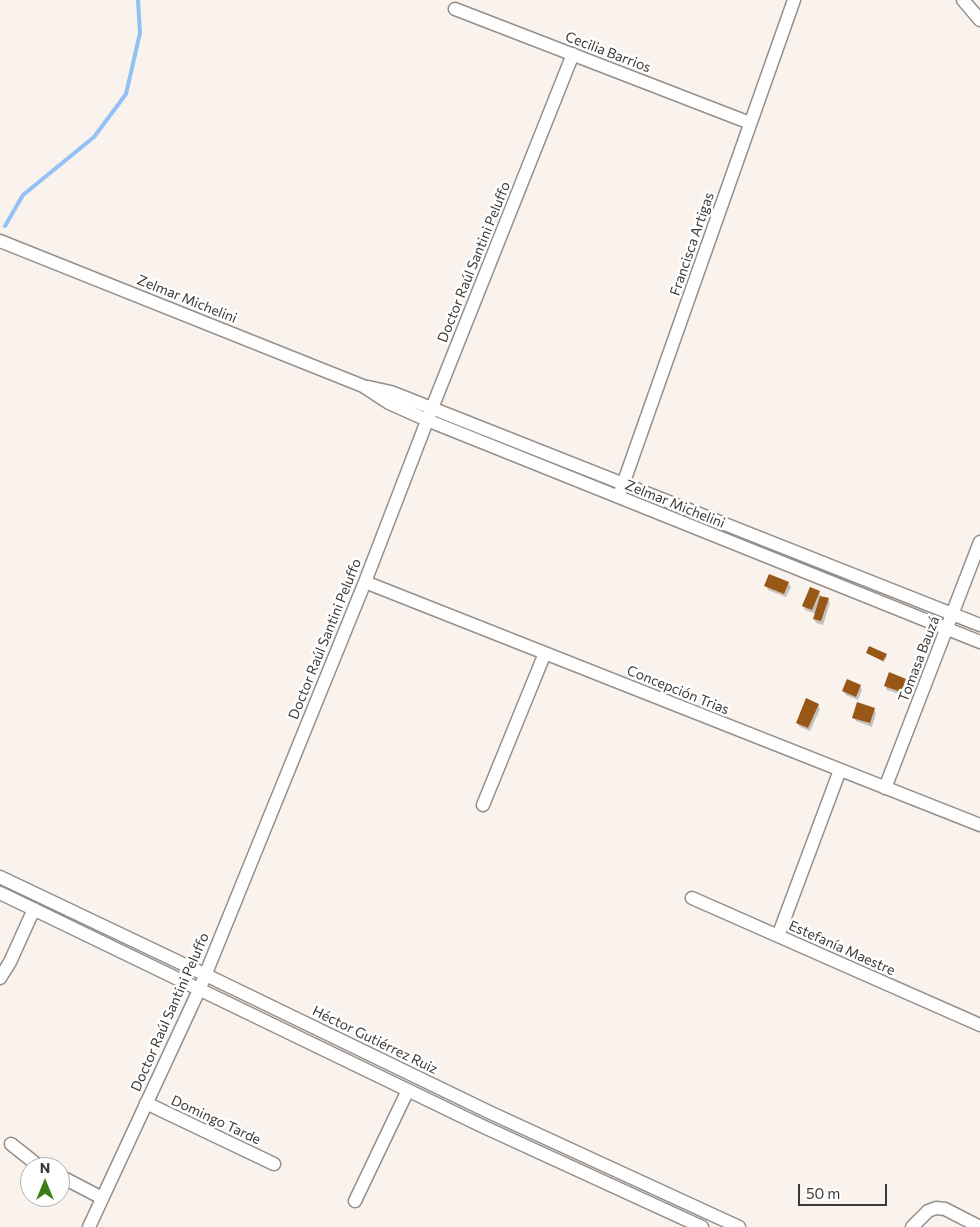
<!DOCTYPE html>
<meta charset="utf-8">
<style>
body{margin:0}
#map{position:relative;width:980px;height:1227px;overflow:hidden;background:#f9f2ed;font-family:Commissioner,sans-serif}
canvas{display:block}
.north{position:absolute;left:20px;top:1157px;width:50px;height:50px;box-sizing:border-box;background:#fff;border:1px solid #b1b0af;border-radius:50%;rotate:0deg;font-size:14px;font-weight:700;line-height:20px;text-align:center;color:#3c3a38}
.north::after{content:'';display:block;margin:auto;width:18px;height:22px;background:#3d7b18;clip-path:polygon(50% 0,100% 100%,50% 72%,0 100%)}
.scale{position:absolute;left:798px;top:1184px;width:89px;height:22px;box-sizing:border-box;border:2px solid #3c3a38;border-top:0;padding-left:6px;font-size:15px;line-height:18px;white-space:nowrap;color:#3c3a38;-webkit-text-stroke:4px #fff;paint-order:stroke}
</style>
<div id="map">
<canvas width="980" height="1227"></canvas>
<div class="north">N</div>
<div class="scale">50 m</div>
</div>
<script>
const ctx = document.querySelector('canvas').getContext('2d');
ctx.lineJoin = 'round';
function paint(path, color) { ctx.fillStyle = color; ctx.fill(path, 'evenodd'); }
const toPath = rows => new Path2D(rows.map(r => 'M' + r).join(''));
function strokePath(path, color, width, dash) { ctx.strokeStyle = color; ctx.lineWidth = width; ctx.lineCap = dash ? 'butt' : 'round'; ctx.setLineDash(dash || []); ctx.stroke(path); }
function drawText(font, color, halo, rows, align = 'center') {
  ctx.font = font + ' Commissioner,sans-serif'; ctx.lineWidth = 5; ctx.setLineDash([]); ctx.textBaseline = 'middle'; ctx.strokeStyle = halo; ctx.fillStyle = color; for (const [text, x, y, turn = 0] of rows) {
    ctx.save(); ctx.translate(x, y); ctx.rotate((+turn || 0) * Math.PI / 180); ctx.textAlign = isNaN(turn) ? turn : align; if (halo) ctx.strokeText(text, 0, 0); ctx.fillText(text, 0, 0); ctx.restore();
  }
}
paint(toPath([
 [788,583,791,587,786,597,768,590,766,585],
 [819,592,821,597,828,599,830,603,823,625,816,623,814,619,816,614,805,610,803,606],
 [867,653,886,655,887,656,884,662],
 [905,680,908,684,903,695,887,690,885,685],
 [860,686,862,690,858,700,846,695,843,691],
 [818,705,820,709,810,731,800,727,797,723],
 [874,709,876,713,872,727,856,721,853,717]
]), '#0003');
strokePath(toPath([
 [5,226,23,195,94,137,126,94,140,33,138,0]
]), '#92c1f6', 4);
paint(toPath([
 [769,574,789,582,784,594,764,586],
 [810,587,820,591,812,610,802,606],
 [820,596,829,598,821,621,813,619],
 [869,646,887,654,883,661,866,653],
 [889,672,906,679,901,692,884,686],
 [847,679,861,685,856,697,842,691],
 [806,698,819,704,808,728,796,723],
 [857,702,875,708,870,723,852,718]
]), '#995716');
const minor = toPath([
 [963,0,980,20],
 [455,9,750,123],
 [0,241,363,386,389,403,427,420,980,642],
 [368,387,391,392,980,625],
 [621,490,794,0],
 [365,582,980,825],
 [885,788,980,542],
 [483,805,545,653],
 [0,877,206,975,489,1112,739,1227],
 [0,893,482,1126,702,1227],
 [692,898,980,1025],
 [778,936,840,770],
 [0,978,10,962,34,909],
 [146,1103,274,1164],
 [11,1144,35,1163,42,1167],
 [60,1176,102,1198],
 [355,1201,408,1090],
 [89,1227,200,988,365,582,432,408,573,54],
 [912,1227,928,1211,936,1208,945,1209,980,1227]
]);
strokePath(minor, '#958f8b', 15);
strokePath(minor, '#fff', 12);
drawText('14px', '#3c3a38', '#fff', [
 ["Cecilia Barrios",608,52,21],
 ["Francisca Artigas",692,244,-71],
 ["Doctor Raúl Santini Peluffo",474,262,-68],
 ["Zelmar Michelini",187,299,22],
 ["Zelmar Michelini",675,504,22],
 ["Doctor Raúl Santini Peluffo",325,639,-68],
 ["Tomasa Bauzá",919,659,-69],
 ["Concepción Trias",678,690,22],
 ["Estefanía Maestre",842,948,24],
 ["Doctor Raúl Santini Peluffo",170,1012,-66],
 ["Héctor Gutiérrez Ruiz",375,1040,26],
 ["Domingo Tarde",216,1120,25]
]);
</script>
